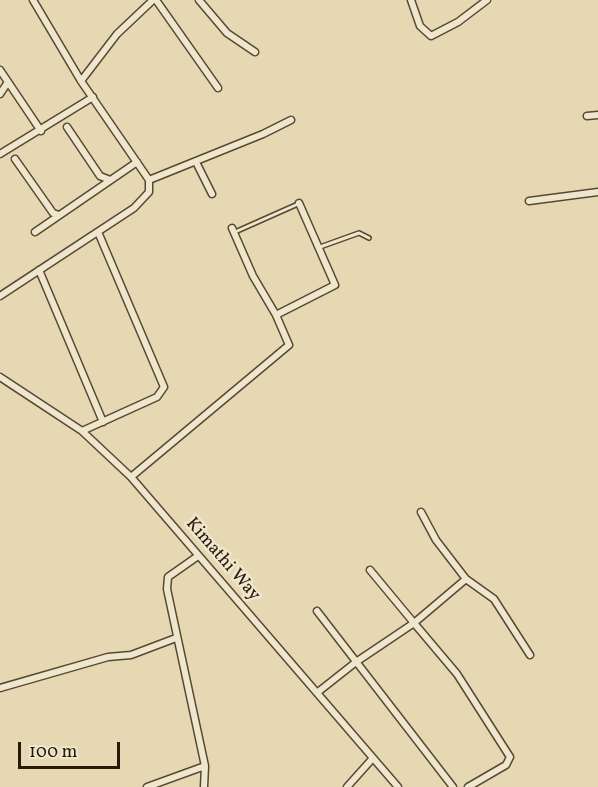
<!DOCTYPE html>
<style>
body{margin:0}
#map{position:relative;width:598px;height:787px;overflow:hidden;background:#e7d8b4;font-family:Vollkorn,serif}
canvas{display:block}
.scale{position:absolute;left:18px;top:742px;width:102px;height:27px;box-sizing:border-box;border:3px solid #271807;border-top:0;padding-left:8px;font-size:18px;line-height:21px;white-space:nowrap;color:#271807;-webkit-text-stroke:4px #efe6ce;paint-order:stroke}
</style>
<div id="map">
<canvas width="598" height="787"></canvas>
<div class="scale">100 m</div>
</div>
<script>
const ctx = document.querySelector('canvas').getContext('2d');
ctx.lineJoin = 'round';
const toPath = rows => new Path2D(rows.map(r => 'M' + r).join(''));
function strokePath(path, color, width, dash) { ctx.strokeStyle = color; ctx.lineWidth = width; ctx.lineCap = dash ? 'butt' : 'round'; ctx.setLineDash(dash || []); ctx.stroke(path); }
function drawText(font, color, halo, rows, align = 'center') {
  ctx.font = font + ' Vollkorn,serif'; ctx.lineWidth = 5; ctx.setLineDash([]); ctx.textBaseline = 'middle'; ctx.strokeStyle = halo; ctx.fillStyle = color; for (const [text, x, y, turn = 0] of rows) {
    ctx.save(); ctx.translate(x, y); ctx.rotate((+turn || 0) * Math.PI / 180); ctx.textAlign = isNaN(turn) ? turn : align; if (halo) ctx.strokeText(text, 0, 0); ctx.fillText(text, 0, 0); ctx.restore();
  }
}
const service = toPath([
 [235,232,298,204],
 [320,247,359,233,369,238]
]);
const minor = toPath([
 [156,0,218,88],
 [199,0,227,33,255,52],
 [411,0,420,26,431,36,458,22,487,0],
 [0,70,41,131],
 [81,81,117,34,153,0],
 [0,94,8,82],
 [587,116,598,115],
 [67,127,100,176,110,180],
 [0,154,93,97],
 [15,159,53,213,59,215],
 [196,162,212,194],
 [149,180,263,134,291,120],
 [529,201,598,192],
 [35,232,137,162],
 [39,270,103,422],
 [0,296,134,208,149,192,149,180,81,81,33,0],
 [276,315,335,285,299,203],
 [0,377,82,431,131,477,398,787],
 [82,431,157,397,164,387,98,232],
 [131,477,289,345,276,315,253,276,232,228],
 [421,512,436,540,466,579,494,599,530,655],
 [198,556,168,577,167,589,205,766,204,787],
 [370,570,414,623,466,579],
 [317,611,453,787],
 [0,688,108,657,131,655,176,638],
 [318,692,356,662,414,623,457,674,510,757,506,765,468,787],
 [147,787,205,766],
 [347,787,373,758]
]);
strokePath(service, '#574832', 6);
strokePath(minor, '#574832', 9);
strokePath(service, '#efe6ce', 3);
strokePath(minor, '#efe6ce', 6);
drawText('18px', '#271807', '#efe6ce', [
 ["Kimathi Way",222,560,49]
]);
</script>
